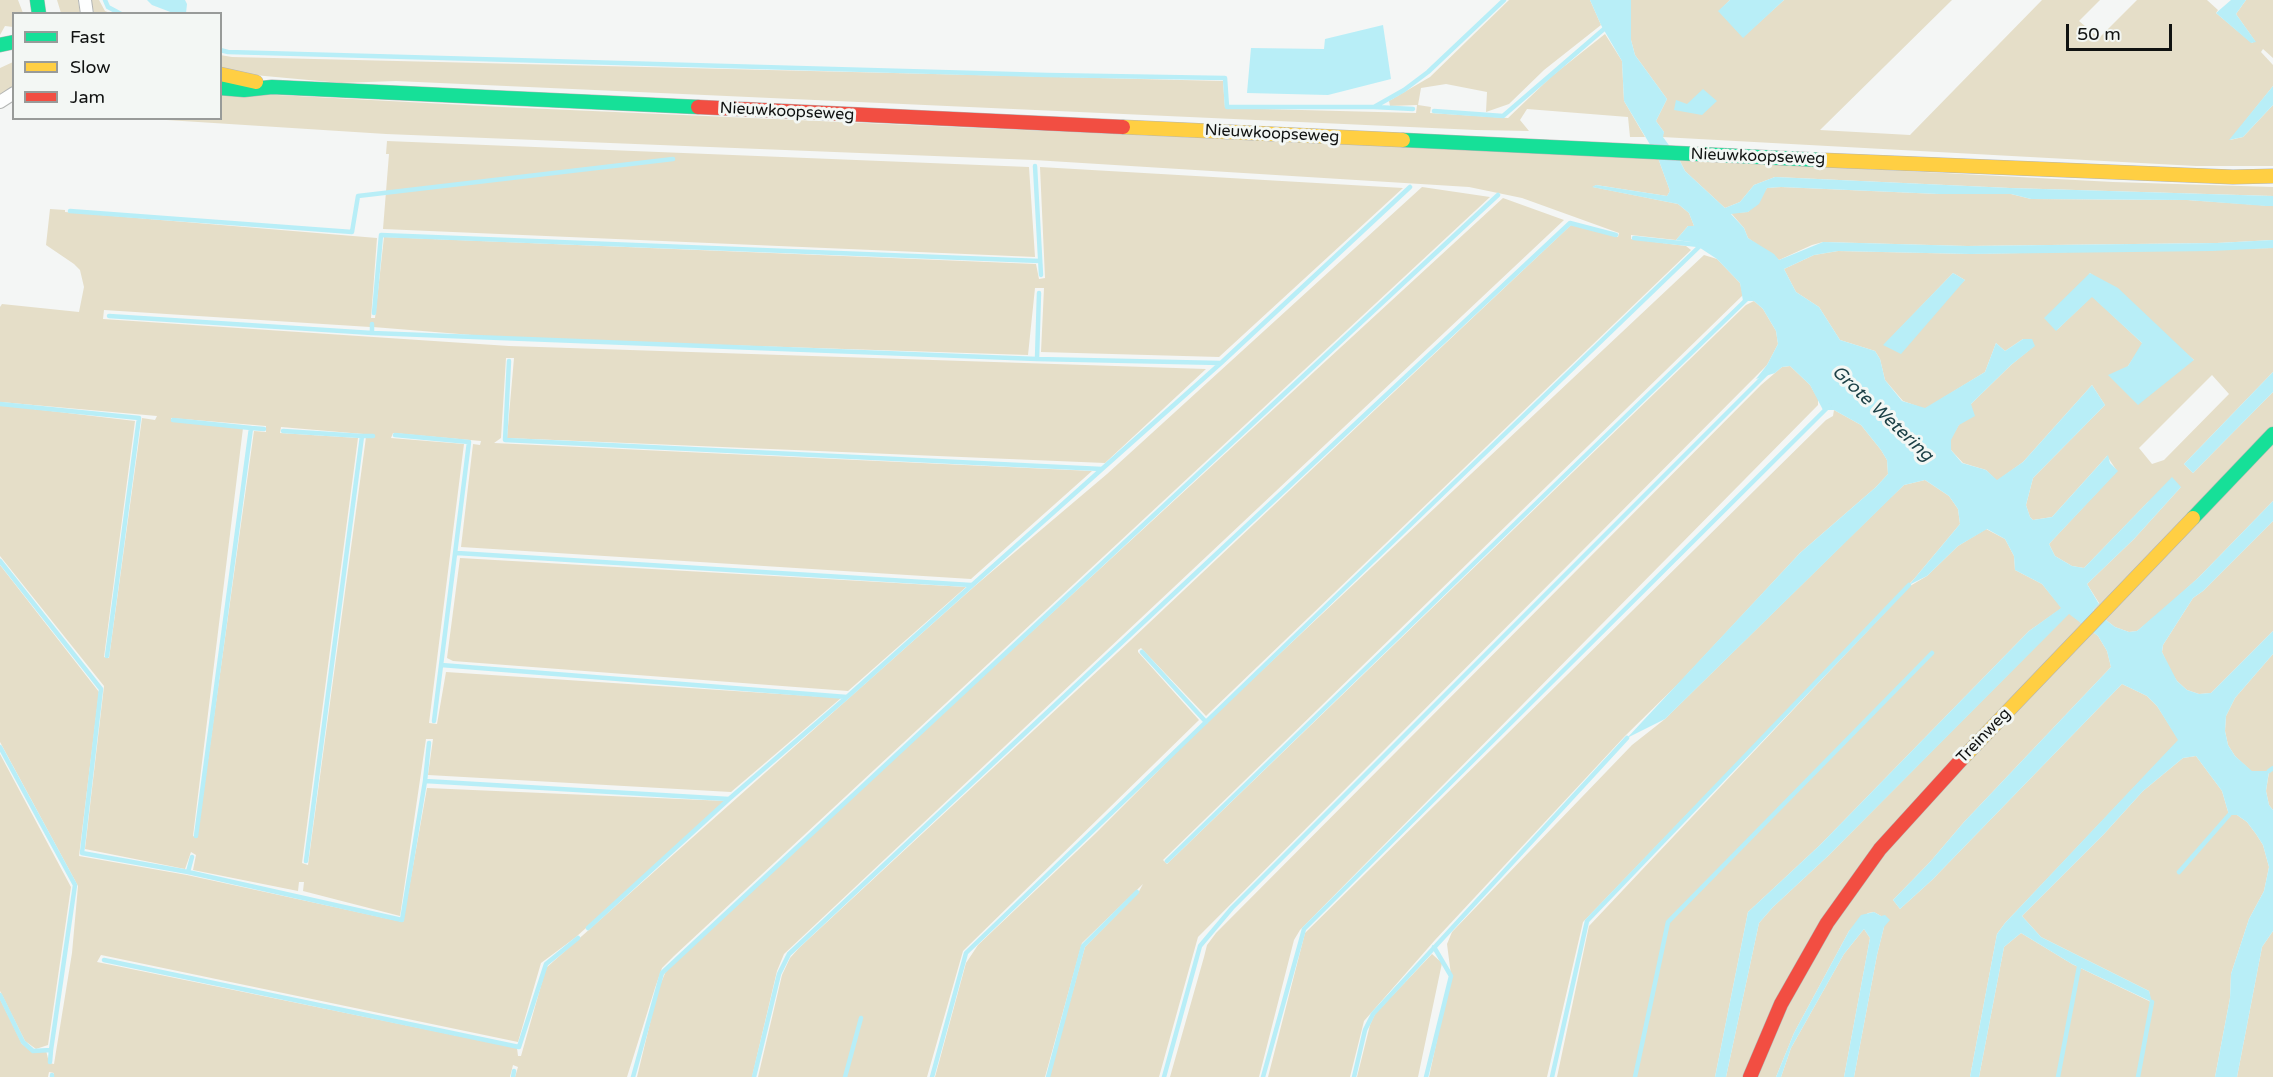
<!DOCTYPE html>
<html>
<head>
<meta charset="utf-8">
<style>
  body { margin:0 }
  #map { position:relative; width:2273px; height:1077px; overflow:hidden; background:#f4f6f5; font-family:"Varela Round",sans-serif }
  canvas { display:block }
  .legend { position:absolute; left:12px; top:12px; width:210px; height:108px; box-sizing:border-box; background:#f3f7f4; border:2px solid #989b99; margin:0; padding:8px 10px; list-style:none; font-size:18px; color:#101211 }
  .legend li { display:flex; align-items:center; gap:12px; height:30px }
  .legend b { width:30px; border:2px solid #989b99 }
  .scale { position:absolute; left:2066px; top:24px; width:106px; height:27px; box-sizing:border-box; border:3px solid #101211; border-top:0; padding-left:8px; font-size:18px; line-height:21px; white-space:nowrap; color:#101211; -webkit-text-stroke:4px #f3f7f4; paint-order:stroke }
</style>
</head>
<body>
<div id="map">
<canvas width="2273" height="1077"></canvas>
<ul class="legend">
<li><b style="height:8px;background:#16e098"></b>Fast</li>
<li><b style="height:8px;background:#ffcf43"></b>Slow</li>
<li><b style="height:8px;background:#f24e42"></b>Jam</li>
</ul>
<div class="scale">50 m</div>
</div>
<script>
const ctx = document.querySelector('canvas').getContext('2d');
ctx.lineJoin = 'round';
function fill(path, color) {
  ctx.fillStyle = color;
  ctx.fill(path, 'evenodd');
}
function toPath(rows) {
  const path = new Path2D();
  for (const r of rows) {
    path.moveTo(r[0], r[1]);
    for (let i = 2; i < r.length; i += 2) path.lineTo(r[i], r[i + 1]);
  }
  return path;
}
function strokePath(path, color, width, dash) {
  ctx.strokeStyle = color;
  ctx.lineWidth = width;
  ctx.lineCap = dash ? 'butt' : 'round';
  ctx.setLineDash(dash || []);
  ctx.stroke(path);
}
function label(font, color, halo, rows, align = 'center') {
  ctx.font = font + ' "Varela Round",sans-serif';
  ctx.lineWidth = 6;
  ctx.setLineDash([]);
  ctx.textBaseline = 'middle';
  ctx.strokeStyle = halo;
  ctx.fillStyle = color;
  for (const [text, x, y, turn = 0] of rows) {
    ctx.save();
    ctx.translate(x, y);
    ctx.rotate((+turn || 0) * Math.PI / 180);
    ctx.textAlign = isNaN(turn) ? turn : align;
    if (halo) ctx.strokeText(text, 0, 0);
    ctx.fillText(text, 0, 0);
    ctx.restore();
  }
}
fill(toPath([
  [0,0,18,0,23,13,14,14,13,27,5,26,0,35],
  [57,0,78,0,80,13,61,13],
  [91,0,99,0,105,11,110,13,94,13],
  [1509,0,1590,0,1601,25,1544,70,1509,104,1486,112,1487,92,1446,84,1421,88,1418,105,1431,107,1430,113,1508,118,1552,76,1605,34,1622,61,1624,101,1645,137,1630,137,1628,117,1527,109,1520,120,1529,131,1476,130,396,81,341,83,254,75,221,70,220,55,232,57,1223,81,1225,108,1416,113,1417,105,1390,106,1389,101,1430,77],
  [1631,0,1730,0,1719,11,1743,37,1784,0,1952,0,1820,130,1910,135,2042,0,2100,0,2079,21,2099,38,2137,0,2207,0,2218,10,2216,13,2252,43,2255,41,2236,14,2246,0,2273,0,2273,58,2263,49,2261,52,2273,65,2273,86,2230,140,2243,137,2273,105,2273,166,2196,166,1662,137,1664,132,1656,121,1667,99,1635,55,1631,40],
  [13,62,13,87,0,97,0,68],
  [221,92,502,107,1658,158,1670,191,1667,196,1596,185,1593,187,1678,204,1689,213,1694,226,1688,226,1676,240,1631,235,1631,239,1686,246,1691,250,1206,716,1141,648,1138,650,1138,652,1199,720,963,951,927,1077,758,1077,782,975,790,958,799,948,1131,640,1571,225,1618,237,1619,233,1522,198,1469,187,1034,160,386,134,151,119,220,118],
  [387,141,1029,167,1035,257,383,229,389,154,386,154],
  [1679,159,2113,182,2273,187,2273,196,2010,188,1775,177,1754,185,1740,202,1725,208,1685,171],
  [1040,167,1403,188,1219,357,1041,352,1044,288,1035,288,1028,355,509,338,373,327,373,322,370,327,104,310,103,319,509,346,1206,369,1105,463,507,438,514,358,506,358,501,438,494,443,1092,471,971,579,461,547,473,444,480,445,481,441,393,433,391,438,464,444,429,723,437,724,446,672,841,698,731,792,428,775,433,739,426,739,400,916,303,891,304,882,299,882,298,891,193,870,196,855,191,852,185,869,85,849,104,686,0,556,0,405,135,421,104,657,107,658,109,658,142,418,155,420,157,416,0,402,0,307,2,304,79,312,84,287,80,270,74,264,46,245,50,209,65,210,65,212,377,238,371,318,375,318,384,237,1036,264,1039,279,1045,278],
  [171,418,266,426,266,432,254,431,197,838,193,836,243,428,171,421],
  [281,427,375,435,374,437,366,437,308,865,302,863,358,438,280,433],
  [1422,187,1490,197,674,956,662,968,655,988,627,1077,515,1077,518,1067,513,1065,510,1077,54,1077,54,1073,49,1072,48,1077,0,1077,0,999,22,1044,34,1052,46,1050,49,1063,54,1064,72,953,78,886,0,742,0,565,99,692,79,856,187,875,403,922,427,788,726,801,576,937,541,963,518,1042,101,955,97,962,517,1048,518,1056,521,1056,546,968,976,585,1107,474],
  [1781,187,1939,194,2011,194,2031,199,2187,200,2273,206,2273,240,2217,243,1967,246,1823,242,1812,245,1779,260,1748,238,1744,228,1731,213,1748,212,1767,188],
  [1503,198,1564,220,784,954,777,971,752,1077,637,1077,658,990,666,971,677,958],
  [2273,248,2273,372,2184,464,2193,473,2273,392,2273,501,2198,578,2161,612,2137,631,2129,632,2115,627,2093,610,2099,603,2087,584,2134,539,2181,487,2148,502,2084,568,2072,566,2055,556,2049,544,2117,471,2107,456,2052,517,2033,520,2030,517,2026,505,2033,478,2105,405,2092,385,2023,462,1997,481,1986,470,1963,463,1951,450,1950,440,1971,404,2011,365,2034,346,2023,339,2005,351,1996,343,1985,372,1925,409,1903,401,1885,380,1880,359,1875,351,1840,340,1819,307,1796,292,1784,269,1814,255,1838,251,1970,254],
  [1953,273,1965,280,1884,345],
  [2090,273,2194,360,2128,366,2143,344,2092,296,2057,330],
  [2212,375,2229,394,2164,460,2152,464,2139,448],
  [1704,255,1717,259,1740,283,1743,295,1163,860,1167,864,1746,305,1754,301,1763,309,1776,331,1778,344,1767,365,1198,937,1159,1077,1049,1077,1085,947,1138,893,1143,884,1082,943,1045,1077,935,1077,966,963,978,945,1096,833,1206,723],
  [1790,366,1810,385,1818,399,1818,405,1300,930,1294,940,1259,1077,1170,1077,1204,957,1207,945,1216,933,1761,385,1782,367],
  [1834,410,1861,425,1881,450,1887,460,1888,474,1876,487,1800,553,1680,682,1625,736,1435,940,1364,1021,1350,1077,1268,1077,1305,933,1826,420,1833,416],
  [1925,480,1949,496,1958,509,1960,524,1914,579,1583,922,1547,1077,1429,1077,1451,975,1447,944,1452,932,1632,745,1665,719,1887,501,1904,485],
  [2273,521,2273,631,2211,693,2199,694,2187,690,2177,681,2171,672,2162,652,2163,645,2193,598,2203,591],
  [1986,529,2005,539,2014,556,2015,570,2042,584,2062,608,2029,631,1820,845,1748,912,1715,1077,1557,1077,1589,926,1910,586,1927,576,1958,546],
  [460,558,966,587,848,691,453,661,447,658],
  [2069,613,2098,636,2107,651,2111,667,1964,822,1930,862,1893,900,1900,909,1932,880,2122,684,2147,696,2157,706,2179,740,2005,923,1997,934,1970,1077,1854,1077,1877,955,1884,927,1881,916,1874,912,1868,913,1849,931,1794,1033,1776,1077,1726,1077,1759,923,1773,907,1828,856],
  [2273,654,2273,810,2269,805,2266,791,2269,772,2252,772,2235,756,2228,745,2225,731,2226,716,2235,698],
  [0,754,71,887,48,1045,36,1049,25,1041,0,991],
  [2196,756,2222,791,2229,815,2237,815,2247,822,2256,834,2263,845,2269,867,2264,891,2249,919,2231,974,2230,998,2215,1077,1979,1077,2004,947,2021,933,2072,964,2151,1002,2149,991,2041,937,2022,916,2104,834,2143,791,2183,758],
  [1864,929,1870,938,1844,1077,1781,1077,1791,1048,1844,954],
  [2273,931,2273,1077,2237,1077,2262,947],
  [1432,954,1442,963,1418,1077,1357,1077,1370,1025,1375,1014]
]), '#e5dec8');
fill(toPath([
  [147,0,185,0,187,4,186,13,173,13,152,5],
  [1590,0,1631,0,1631,40,1635,55,1667,99,1656,121,1664,132,1663,137,1679,159,1685,171,1725,208,1740,202,1754,185,1775,177,2010,188,2273,196,2273,206,2266,206,2187,200,2031,199,2011,194,1939,194,1781,187,1767,188,1759,204,1748,212,1731,214,1744,228,1748,238,1774,254,1779,260,1823,242,1967,246,2217,243,2273,240,2273,248,2212,251,1970,254,1838,251,1814,255,1784,269,1796,292,1819,307,1840,340,1875,351,1880,359,1885,380,1902,401,1925,408,1985,372,1996,343,2005,351,2023,339,2032,339,2035,346,2011,365,1971,404,1975,416,1959,425,1951,440,1951,450,1962,463,1986,470,1997,480,2023,462,2092,385,2105,405,2033,478,2026,505,2030,517,2033,520,2052,517,2108,455,2110,463,2118,471,2049,544,2055,556,2072,566,2084,568,2172,477,2181,487,2134,539,2087,584,2099,604,2093,610,2115,627,2129,632,2137,631,2198,578,2273,501,2273,521,2203,591,2193,598,2163,645,2162,652,2177,681,2187,690,2199,694,2211,693,2273,631,2273,654,2235,698,2226,716,2225,731,2228,745,2235,756,2252,771,2269,771,2266,791,2269,805,2273,810,2273,931,2262,947,2237,1077,2215,1077,2230,998,2231,974,2249,919,2264,891,2269,867,2263,845,2256,834,2247,822,2237,815,2229,815,2222,791,2196,756,2183,758,2143,791,2104,834,2022,916,2041,937,2149,991,2152,1002,2072,964,2021,933,2004,947,1979,1077,1970,1077,1997,934,2005,923,2178,740,2157,706,2147,696,2122,684,1932,880,1900,909,1893,900,1930,862,1964,822,2111,667,2107,651,2098,636,2069,614,1828,856,1773,907,1759,923,1726,1077,1715,1077,1748,912,1820,845,2029,631,2061,608,2042,584,2015,570,2014,556,2005,539,1987,529,1958,546,1927,576,1909,585,1960,524,1958,509,1949,496,1925,480,1904,485,1665,719,1627,738,1800,553,1876,487,1888,474,1887,460,1881,450,1861,425,1834,410,1823,410,1810,385,1790,366,1782,367,1775,373,1756,379,1767,365,1778,344,1776,331,1763,309,1754,301,1743,301,1740,283,1717,259,1691,242,1676,240,1688,226,1694,226,1689,213,1678,204,1592,187,1596,185,1667,196,1670,191,1658,158,1624,101,1622,61,1601,25],
  [1730,0,1784,0,1743,38,1718,11],
  [2231,0,2246,0,2236,14,2256,42,2251,43,2216,13],
  [1383,25,1391,79,1328,95,1247,93,1251,48,1324,49,1325,39],
  [2273,86,2273,105,2243,137,2229,140],
  [1703,89,1717,101,1702,115,1674,110,1676,100,1687,104],
  [1953,273,1965,280,1901,354,1883,345],
  [2090,273,2118,288,2194,360,2138,405,2108,375,2128,366,2142,343,2092,297,2056,331,2044,318],
  [2273,372,2273,392,2193,473,2184,464],
  [1874,912,1881,916,1885,915,1890,920,1884,927,1877,955,1854,1077,1844,1077,1870,938,1864,929,1844,954,1791,1048,1781,1077,1776,1077,1794,1033,1849,931,1861,915]
]), '#b8eef7');
strokePath(toPath([
  [105,0,108,7,121,14],
  [220,50,228,52,1047,75,1225,78,1227,107,1374,107,1404,90,1428,72,1504,0],
  [1374,107,1413,109],
  [1434,111,1503,116,1604,29,1606,24],
  [1035,166,1041,275],
  [70,211,352,232,358,196,673,159],
  [1634,238,1699,245],
  [374,313,381,235,1040,261],
  [109,316,372,333,1037,359,1221,363,1410,187],
  [372,333,372,324],
  [1037,359,1039,293],
  [509,361,505,440,1102,469,1221,363],
  [0,404,139,418,107,656],
  [173,420,251,428,196,836],
  [251,428,264,429],
  [283,431,362,436,306,861],
  [395,435,469,442,434,721],
  [362,436,373,436],
  [457,553,971,585],
  [0,561,101,689,82,853,188,872,402,920,425,781],
  [1142,652,1206,722],
  [441,665,847,697,1102,469],
  [429,743,425,781,729,799,588,928],
  [0,747,75,885,51,1050,33,1051,23,1042,0,995],
  [2269,771,2273,768],
  [729,799,847,697],
  [1167,861,1749,297],
  [188,872,192,857],
  [2179,872,2229,815],
  [104,960,519,1047,546,964,578,938],
  [50,1062,51,1050],
  [52,1077,52,1075],
  [513,1077,514,1071],
  [633,1077,662,973,1498,195],
  [754,1077,779,974,789,954,1570,223,1616,235],
  [845,1077,861,1018],
  [932,1077,966,953,1701,245],
  [1048,1077,1083,946,1137,892],
  [1164,1077,1200,946,1232,908,1767,373],
  [1263,1077,1304,929,1829,406],
  [1354,1077,1365,1030,1373,1014,1627,738],
  [1426,1077,1451,976,1434,947],
  [1552,1077,1587,921,1909,585],
  [1635,1077,1668,922,1932,653],
  [2058,1077,2079,967],
  [2138,1077,2152,1002]
]), '#b8eef7', 4.5);
const street = toPath([
  [85,0,87,14],
  [0,102,14,93]
]);
const fast = toPath([
  [37,0,39,14],
  [0,45,14,42],
  [220,88,244,90,272,87,698,107],
  [1403,140,1822,160],
  [2193,518,2273,434]
]);
const slow = toPath([
  [220,74,256,82],
  [1123,127,1403,140],
  [1822,160,2233,177,2273,176],
  [1961,760,2193,518]
]);
const jam = toPath([
  [698,107,1123,127],
  [1750,1077,1781,1004,1827,923,1880,849,1961,760]
]);
strokePath(street, '#b3b5b4', 14);
strokePath(fast, '#b3b5b4', 15);
strokePath(slow, '#b3b5b4', 15);
strokePath(jam, '#b3b5b4', 15);
strokePath(street, '#fdfefe', 12);
strokePath(fast, '#16e098', 14);
strokePath(slow, '#ffcf43', 14);
strokePath(jam, '#f24e42', 14);
label('16px', '#101211', '#f3f7f4', [
  ["Nieuwkoopseweg",787,112,3],
  ["Nieuwkoopseweg",1272,134,3],
  ["Nieuwkoopseweg",1758,157,2],
  ["Treinweg",1984,736,-46]
]);
label('italic 18px', '#1d4147', '#f3f7f4', [
  ["Grote Wetering",1882,414,43]
]);
</script>
</body>
</html>
